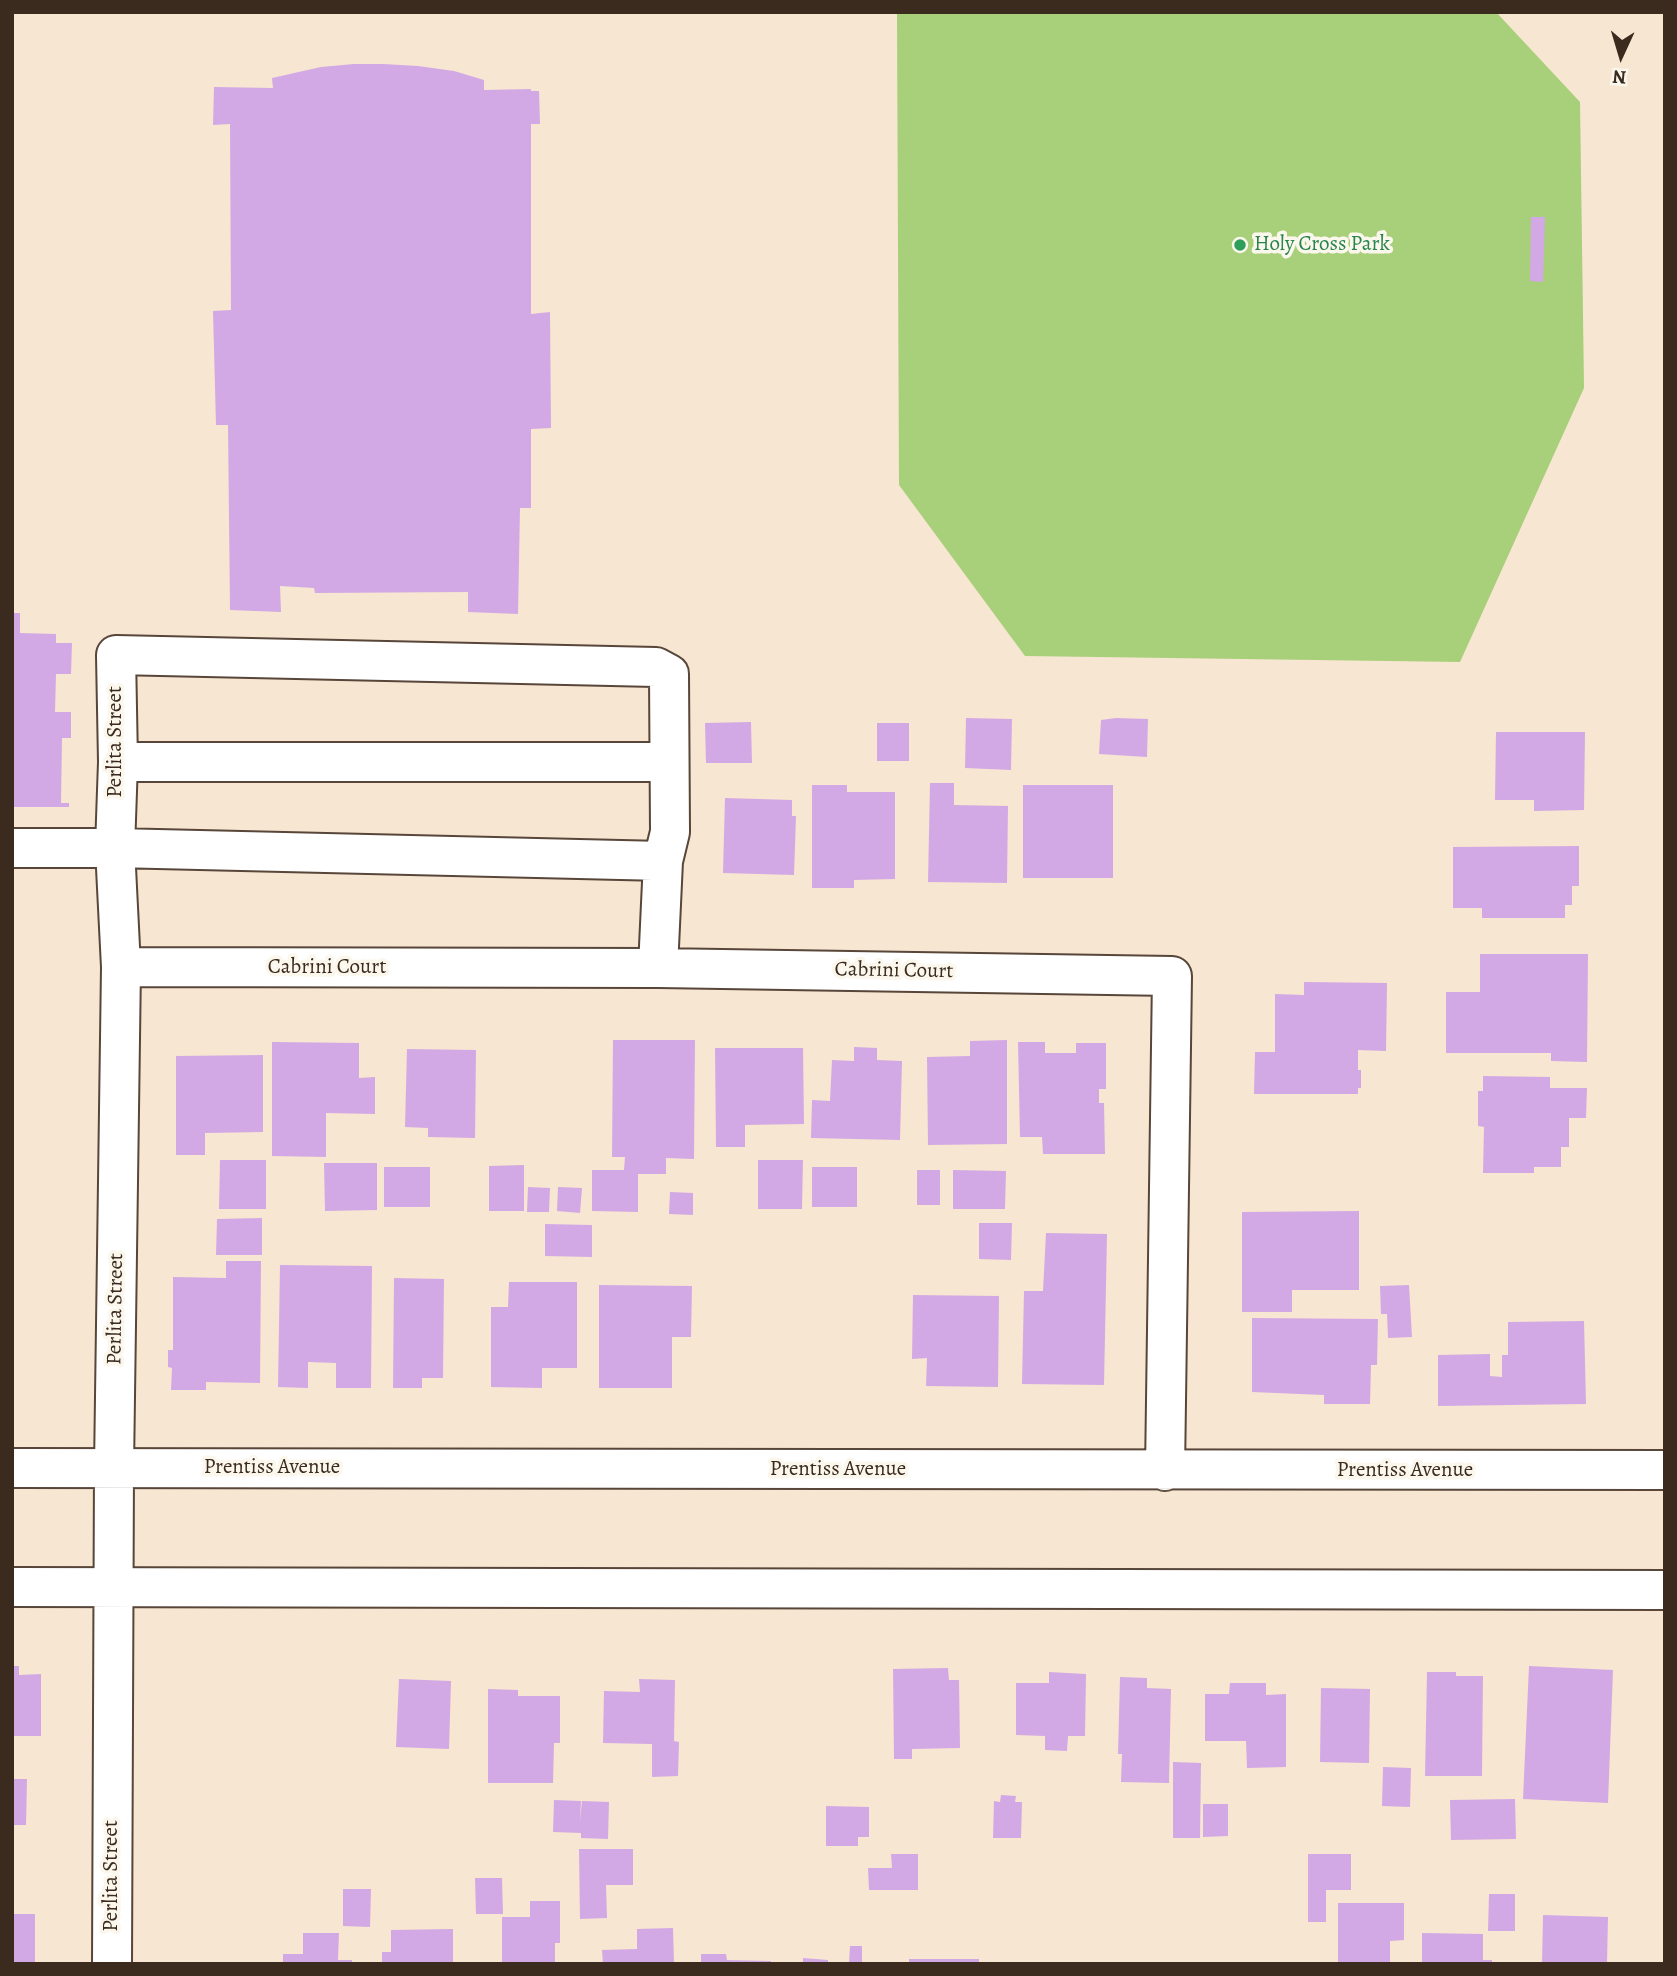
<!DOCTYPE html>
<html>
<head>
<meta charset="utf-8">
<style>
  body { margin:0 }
  #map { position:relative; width:1677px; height:1976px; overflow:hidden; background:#f7e6d1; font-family:Alegreya,serif }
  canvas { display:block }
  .frame { position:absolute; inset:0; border:14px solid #3b2a1e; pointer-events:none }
  .north { position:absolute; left:1586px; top:21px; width:70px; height:70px; -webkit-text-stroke:5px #fbf7ec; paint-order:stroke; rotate:184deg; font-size:19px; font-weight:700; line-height:28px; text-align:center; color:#3b2a1e }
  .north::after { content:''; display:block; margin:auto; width:24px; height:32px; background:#3b2a1e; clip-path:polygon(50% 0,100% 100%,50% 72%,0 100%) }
</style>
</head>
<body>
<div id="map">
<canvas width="1677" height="1976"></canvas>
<div class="frame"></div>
<div class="north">N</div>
</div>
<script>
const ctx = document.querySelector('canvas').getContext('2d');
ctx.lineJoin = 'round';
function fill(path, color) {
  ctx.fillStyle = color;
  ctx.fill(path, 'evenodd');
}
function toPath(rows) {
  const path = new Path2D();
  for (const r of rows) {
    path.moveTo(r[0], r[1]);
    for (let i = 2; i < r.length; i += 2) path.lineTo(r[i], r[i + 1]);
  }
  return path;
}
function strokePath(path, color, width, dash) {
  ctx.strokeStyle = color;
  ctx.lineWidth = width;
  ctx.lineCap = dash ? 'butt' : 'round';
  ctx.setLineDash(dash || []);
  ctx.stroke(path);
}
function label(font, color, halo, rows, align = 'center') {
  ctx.font = font + ' Alegreya,serif';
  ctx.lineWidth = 7;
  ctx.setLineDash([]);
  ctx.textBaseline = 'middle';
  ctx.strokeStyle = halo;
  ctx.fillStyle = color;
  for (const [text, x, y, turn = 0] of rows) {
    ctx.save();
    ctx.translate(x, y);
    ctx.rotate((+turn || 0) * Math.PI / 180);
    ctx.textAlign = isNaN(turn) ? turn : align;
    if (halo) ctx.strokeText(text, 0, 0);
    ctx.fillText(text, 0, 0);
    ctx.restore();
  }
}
fill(toPath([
  [897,12,1496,12,1580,102,1584,388,1460,662,1025,656,899,485]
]), '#a8cf7a');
fill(toPath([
  [354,64,383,64,418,66,454,71,484,80,484,90,531,89,531,91,539,91,540,124,531,124,531,314,550,312,551,428,531,429,531,508,520,508,518,614,468,612,468,592,315,593,314,588,280,586,281,612,230,610,228,425,216,425,213,311,231,310,230,124,213,125,214,87,273,88,272,78,321,67],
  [1531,217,1545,217,1543,282,1530,281],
  [12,613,20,613,20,633,56,634,56,643,72,643,71,674,56,674,55,712,71,712,71,738,62,738,61,803,69,803,69,807,12,807],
  [966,718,1012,719,1011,770,965,768],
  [1116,718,1148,719,1147,757,1099,754,1101,720],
  [751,722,752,763,706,763,705,723],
  [877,723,909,723,909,761,877,761],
  [1496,732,1585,732,1584,810,1534,811,1534,800,1495,800],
  [930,783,954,783,954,805,1008,806,1007,883,928,882],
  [812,785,847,785,847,792,895,792,895,879,854,880,854,888,812,888],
  [1023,785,1113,785,1113,878,1023,878],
  [725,798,792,800,792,816,796,816,794,875,723,873],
  [1579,846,1579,886,1572,886,1572,905,1565,905,1565,918,1482,918,1482,908,1453,908,1453,847],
  [1480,954,1588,954,1587,1062,1551,1061,1551,1053,1446,1053,1446,992,1480,992],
  [1304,982,1387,983,1386,1051,1358,1050,1358,1070,1361,1070,1361,1088,1358,1088,1358,1094,1254,1094,1255,1052,1275,1052,1275,994,1304,995],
  [613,1040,695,1040,694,1159,666,1158,666,1174,638,1174,638,1212,592,1211,592,1170,624,1170,625,1157,612,1157],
  [1007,1040,1007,1144,928,1145,927,1057,970,1056,970,1041],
  [272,1042,359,1043,359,1078,375,1077,375,1114,326,1113,326,1157,272,1156],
  [1018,1042,1045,1042,1045,1053,1076,1053,1076,1043,1106,1043,1106,1089,1099,1089,1099,1103,1104,1103,1105,1154,1043,1154,1042,1137,1020,1137],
  [854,1047,877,1048,877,1060,902,1061,900,1140,811,1138,812,1100,830,1101,832,1060,854,1061],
  [715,1048,803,1048,804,1124,745,1125,745,1147,716,1147],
  [407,1049,476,1050,475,1138,428,1137,428,1128,405,1127],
  [263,1055,263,1132,205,1133,205,1155,176,1155,176,1056],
  [1483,1076,1550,1077,1550,1088,1587,1088,1586,1118,1569,1118,1569,1147,1561,1147,1561,1167,1534,1167,1534,1173,1483,1173,1484,1127,1478,1126,1478,1091,1483,1091],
  [220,1160,266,1160,266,1209,219,1209],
  [758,1160,803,1160,802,1209,758,1209],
  [324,1163,377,1163,377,1210,325,1211],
  [524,1165,524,1211,489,1211,489,1166],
  [384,1167,430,1167,430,1207,384,1207],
  [812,1167,857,1167,857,1207,812,1207],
  [917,1170,940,1170,940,1205,917,1205],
  [953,1170,1006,1171,1005,1209,953,1209],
  [528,1187,550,1188,549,1212,527,1212],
  [558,1187,582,1188,580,1213,557,1211],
  [670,1192,693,1193,693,1215,669,1214],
  [1359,1211,1359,1290,1292,1290,1292,1312,1242,1312,1242,1212],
  [262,1218,262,1255,216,1255,217,1219],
  [979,1223,1012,1223,1011,1260,979,1259],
  [545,1224,592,1225,592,1257,545,1256],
  [1046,1233,1107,1234,1104,1385,1022,1384,1024,1291,1043,1291],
  [226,1261,261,1261,260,1383,206,1382,206,1390,171,1390,172,1368,168,1367,168,1350,173,1350,173,1277,226,1278],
  [280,1265,372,1266,371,1388,336,1388,336,1363,308,1362,308,1388,278,1387],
  [394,1278,444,1279,443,1378,422,1378,422,1388,393,1388],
  [509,1282,577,1282,577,1368,542,1368,542,1388,491,1387,491,1307,508,1307],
  [599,1285,692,1286,691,1337,672,1337,672,1388,599,1388],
  [1409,1285,1412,1337,1388,1338,1387,1314,1381,1314,1380,1286],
  [913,1295,999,1296,998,1387,926,1386,927,1358,912,1359],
  [1252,1318,1378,1319,1377,1365,1371,1365,1370,1404,1324,1404,1324,1395,1252,1392],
  [1584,1321,1586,1404,1438,1406,1438,1355,1490,1354,1490,1376,1502,1377,1502,1355,1508,1355,1508,1322],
  [12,1666,19,1666,19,1675,41,1674,41,1736,12,1736],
  [1529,1666,1613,1670,1608,1803,1523,1799],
  [948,1668,949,1680,959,1680,960,1748,912,1749,912,1759,894,1759,893,1669],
  [1049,1672,1086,1674,1085,1736,1068,1736,1067,1751,1045,1750,1045,1736,1016,1735,1016,1683,1049,1683],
  [1427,1672,1456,1672,1456,1676,1483,1676,1482,1776,1425,1776],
  [1120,1677,1147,1678,1147,1688,1171,1689,1169,1783,1121,1782,1122,1754,1118,1754],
  [399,1679,451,1681,449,1749,396,1747],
  [639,1679,675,1680,674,1741,679,1742,678,1776,652,1777,652,1744,603,1743,604,1691,640,1692],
  [1230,1683,1266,1683,1266,1695,1286,1694,1286,1767,1247,1768,1246,1741,1205,1741,1205,1694,1229,1694],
  [1321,1688,1370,1689,1369,1763,1320,1762],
  [488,1689,518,1690,518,1696,560,1696,560,1743,554,1743,553,1783,488,1783],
  [1173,1762,1201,1763,1200,1838,1173,1838],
  [1383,1767,1411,1768,1410,1807,1382,1806],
  [12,1779,27,1779,26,1825,12,1825],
  [1001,1795,1016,1796,1015,1802,1022,1802,1021,1838,993,1838,994,1801,1000,1802],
  [1515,1799,1516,1839,1451,1840,1450,1800],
  [554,1800,581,1801,580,1822,582,1801,609,1802,608,1839,581,1838,581,1833,553,1832],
  [1203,1804,1228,1804,1228,1836,1203,1837],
  [826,1806,869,1807,869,1837,858,1837,858,1846,826,1846],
  [579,1849,633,1849,633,1885,606,1885,607,1918,580,1919],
  [891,1854,918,1854,918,1890,869,1890,868,1868,892,1868],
  [1308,1854,1351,1854,1351,1890,1326,1890,1326,1922,1308,1922],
  [475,1878,502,1878,503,1914,476,1914],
  [343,1889,371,1889,370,1927,343,1926],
  [1489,1894,1515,1894,1515,1931,1488,1931],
  [530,1901,560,1901,560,1943,555,1943,555,1964,502,1964,502,1917,530,1917],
  [1338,1903,1404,1903,1404,1940,1390,1941,1390,1964,1338,1964],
  [12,1914,35,1914,35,1964,12,1964],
  [1543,1915,1608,1917,1607,1964,1542,1964],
  [673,1928,674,1964,603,1964,602,1950,637,1949,637,1929],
  [453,1929,453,1964,382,1964,382,1952,391,1952,391,1930],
  [303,1933,339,1933,338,1960,352,1960,352,1964,283,1964,283,1954,303,1954],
  [1422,1933,1483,1934,1483,1960,1492,1960,1492,1964,1422,1964],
  [850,1946,862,1946,862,1964,849,1964],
  [701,1954,726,1954,727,1960,771,1961,771,1964,701,1964],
  [803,1958,828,1960,828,1964,803,1964],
  [909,1959,979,1959,979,1964,909,1964]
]), '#d2a9e5');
const minor = toPath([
  [118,762,669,762],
  [12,848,115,848,663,861],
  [121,967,658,968,1172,976,1165,1471],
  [12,1468,1665,1470],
  [12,1587,1665,1590],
  [112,1964,114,1468,121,967,115,848,118,762,116,655,656,667,669,674,670,832,663,861,658,968]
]);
strokePath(minor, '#574639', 42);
strokePath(minor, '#fff', 38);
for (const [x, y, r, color] of [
  [1240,245,7,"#2e9e5b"]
]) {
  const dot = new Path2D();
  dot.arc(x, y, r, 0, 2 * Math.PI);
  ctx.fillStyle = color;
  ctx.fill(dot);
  strokePath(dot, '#fbf7ec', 2.5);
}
label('21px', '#27864d', '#fbf7ec', [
  ["Holy Cross Park",1254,245]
], 'left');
label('21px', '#3b2a1e', '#fbf7ec', [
  ["Perlita Street",116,742,-90],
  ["Cabrini Court",327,968],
  ["Cabrini Court",894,971,1],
  ["Perlita Street",116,1309,-89],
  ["Prentiss Avenue",272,1468],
  ["Prentiss Avenue",838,1470],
  ["Prentiss Avenue",1405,1471],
  ["Perlita Street",112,1876,-90]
]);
</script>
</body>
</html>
